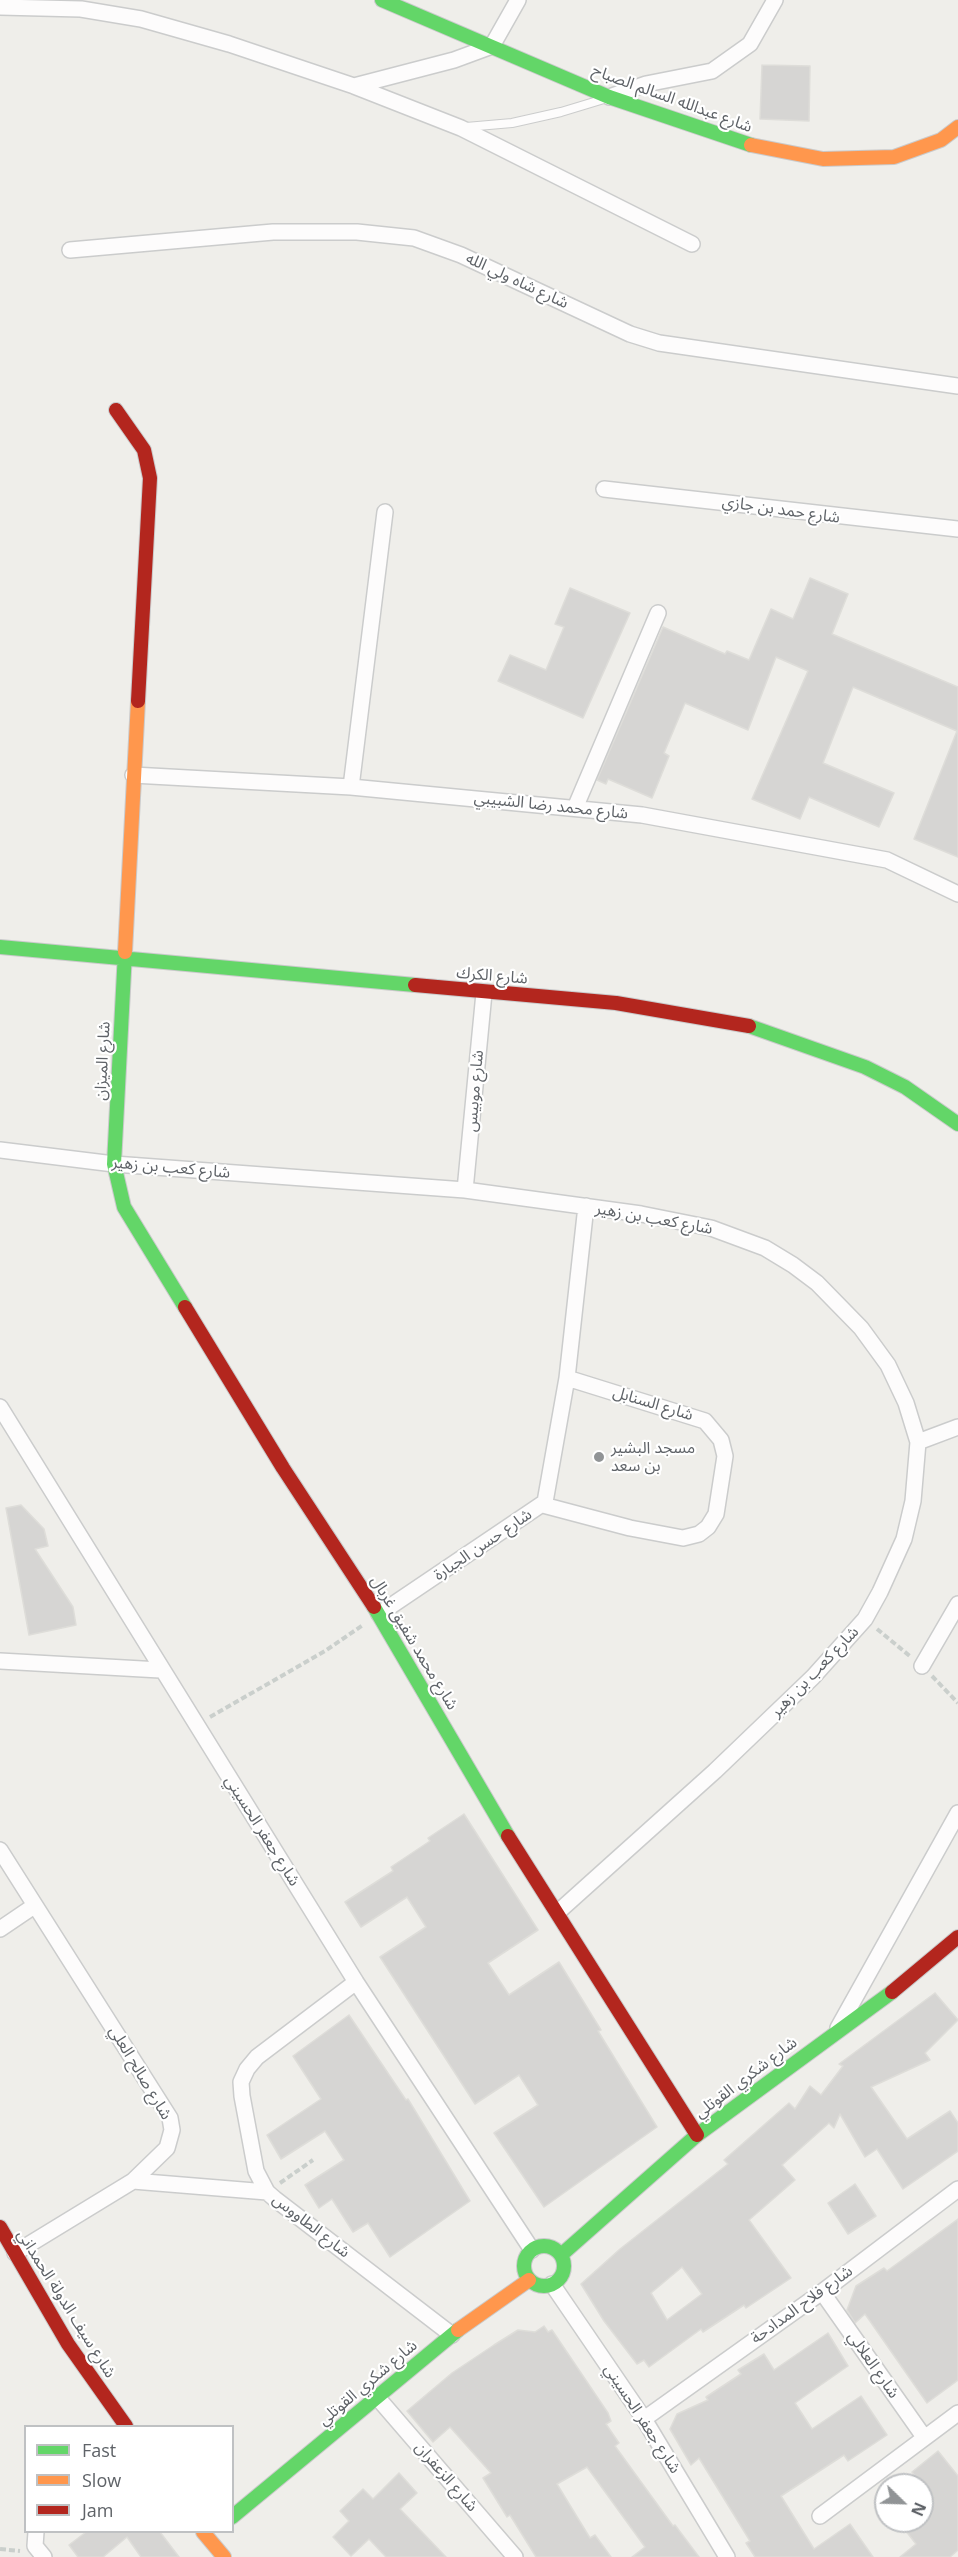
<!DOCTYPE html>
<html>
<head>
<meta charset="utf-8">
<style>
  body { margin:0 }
  #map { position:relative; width:958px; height:2557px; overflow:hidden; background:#efeeea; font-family:"Open Sans",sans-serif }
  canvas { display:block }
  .legend { position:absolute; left:24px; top:2425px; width:210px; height:108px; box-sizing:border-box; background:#fff; border:2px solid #bfc1c3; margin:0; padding:8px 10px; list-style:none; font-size:18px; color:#5f6368 }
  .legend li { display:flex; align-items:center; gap:12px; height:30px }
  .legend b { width:30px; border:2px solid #bfc1c3 }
  .north { position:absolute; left:874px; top:2473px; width:60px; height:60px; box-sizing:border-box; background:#fff; border:2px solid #bfc1c3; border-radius:50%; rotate:113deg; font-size:16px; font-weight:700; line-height:24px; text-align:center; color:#5f6368 }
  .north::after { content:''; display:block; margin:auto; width:21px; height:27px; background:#919496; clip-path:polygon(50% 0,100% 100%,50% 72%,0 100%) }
</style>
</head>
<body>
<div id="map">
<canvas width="958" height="2557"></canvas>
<ul class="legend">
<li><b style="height:8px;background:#63d668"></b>Fast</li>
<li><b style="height:8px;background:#ff974d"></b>Slow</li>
<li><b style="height:8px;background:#b3261e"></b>Jam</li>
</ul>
<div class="north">N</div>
</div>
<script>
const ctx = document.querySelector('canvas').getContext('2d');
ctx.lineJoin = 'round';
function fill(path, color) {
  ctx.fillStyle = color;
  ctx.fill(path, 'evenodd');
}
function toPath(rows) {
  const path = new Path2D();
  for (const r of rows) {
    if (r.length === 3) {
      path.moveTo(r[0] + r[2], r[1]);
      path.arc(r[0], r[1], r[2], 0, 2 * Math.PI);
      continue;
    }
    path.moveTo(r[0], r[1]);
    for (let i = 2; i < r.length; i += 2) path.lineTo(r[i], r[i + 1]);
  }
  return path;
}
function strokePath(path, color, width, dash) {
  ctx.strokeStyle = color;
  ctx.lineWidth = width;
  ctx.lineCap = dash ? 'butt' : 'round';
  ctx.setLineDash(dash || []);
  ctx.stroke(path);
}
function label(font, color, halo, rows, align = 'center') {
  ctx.font = font + ' "Open Sans","Noto Sans Arabic",sans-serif';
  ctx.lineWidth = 4.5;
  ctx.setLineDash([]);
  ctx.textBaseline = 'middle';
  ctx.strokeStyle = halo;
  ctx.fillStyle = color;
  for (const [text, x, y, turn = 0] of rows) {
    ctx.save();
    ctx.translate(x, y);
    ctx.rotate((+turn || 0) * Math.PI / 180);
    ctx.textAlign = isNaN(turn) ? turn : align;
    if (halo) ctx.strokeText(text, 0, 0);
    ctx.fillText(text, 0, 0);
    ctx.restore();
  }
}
const building = toPath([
  [762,65,810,66,809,121,760,119,762,65],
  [810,578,848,594,832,634,958,687,958,857,914,839,957,731,853,687,823,763,894,793,879,827,809,797,800,819,752,799,808,671,776,657,748,730,685,703,664,753,669,756,652,798,608,779,606,784,597,780,663,627,725,654,727,651,749,660,771,609,793,619,810,578],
  [570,588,630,613,583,718,498,681,510,655,546,670,564,627,555,624,570,588],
  [21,1505,44,1529,48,1546,35,1549,73,1607,76,1625,29,1635,6,1508,21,1505],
  [464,1814,538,1930,488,1963,509,1995,559,1962,601,2030,598,2031,657,2127,544,2207,494,2133,538,2105,519,2075,475,2104,380,1957,426,1927,407,1897,361,1927,345,1902,393,1871,391,1867,430,1841,428,1838,464,1814],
  [935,1993,958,2020,925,2053,930,2060,871,2087,907,2139,950,2111,958,2123,958,2151,903,2189,877,2149,865,2157,840,2114,834,2128,829,2123,782,2165,795,2180,749,2220,791,2278,746,2308,744,2305,703,2332,701,2329,649,2367,644,2360,637,2364,604,2321,581,2284,620,2249,728,2164,724,2160,789,2103,795,2109,810,2086,821,2095,843,2066,839,2064,935,1993],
  [682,2267,702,2294,667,2320,651,2293,682,2267],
  [349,2015,406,2100,408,2099,470,2201,390,2257,368,2223,353,2232,332,2199,319,2208,305,2185,344,2160,325,2131,281,2159,267,2135,321,2099,293,2056,349,2015],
  [855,2184,876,2216,848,2234,828,2203,855,2184],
  [958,2219,958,2380,927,2403,865,2314,855,2323,847,2310,856,2286,884,2268,887,2271,958,2219],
  [544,2326,548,2332,552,2330,608,2413,611,2421,606,2424,619,2443,615,2446,673,2526,675,2525,699,2557,632,2557,645,2547,587,2467,557,2484,590,2538,595,2535,611,2557,536,2557,510,2515,507,2517,483,2478,491,2473,450,2427,433,2442,407,2411,452,2373,494,2345,518,2330,535,2332,544,2326],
  [828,2333,848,2366,795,2403,812,2429,861,2396,887,2435,848,2461,844,2455,781,2496,814,2549,850,2524,873,2557,755,2557,746,2543,750,2541,699,2458,691,2465,670,2429,677,2414,708,2400,706,2397,741,2374,738,2370,764,2354,774,2370,828,2333],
  [938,2451,958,2476,958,2550,950,2557,900,2557,916,2544,898,2521,922,2521,922,2485,901,2485,914,2475,912,2472,938,2451],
  [399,2473,417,2493,400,2509,446,2557,386,2557,369,2539,351,2556,333,2537,349,2521,340,2511,363,2489,373,2499,399,2473],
  [86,2532,160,2532,179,2557,141,2557,127,2537,103,2557,78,2557,69,2545,86,2532]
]);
fill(building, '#d6d5d3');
strokePath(building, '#deddd9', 1.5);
const lane = toPath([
  [466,127,512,123,561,112,604,99]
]);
const street = toPath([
  [0,7,81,9,141,19,229,44,354,86,461,128,692,244],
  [354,86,454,60,492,46,518,0],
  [609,97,646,84,712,71,750,44,775,0],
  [70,250,273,232,357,232,414,238,461,255,630,334,659,343,958,386],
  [604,489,958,529],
  [133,775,351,787,642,815,887,860,958,894],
  [351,787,385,512],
  [575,808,658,613],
  [0,1150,114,1164,465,1190,641,1214,711,1228,765,1248,793,1265,817,1283,861,1328,888,1365,906,1403,918,1442,913,1501,904,1539,880,1592,865,1619,813,1677,715,1771,558,1912],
  [465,1190,484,993],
  [0,1407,356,1982,532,2250],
  [918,1442,958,1427],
  [543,1505,630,1528,683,1538,699,1534,708,1527,716,1514,725,1456,721,1440,705,1421,567,1378],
  [379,1614,545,1502,567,1378,586,1206],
  [0,1661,160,1670],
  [922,1666,958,1604],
  [0,1850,170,2118,172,2130,167,2148,133,2181,15,2253],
  [0,1929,34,1906],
  [356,1982,257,2057,247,2069,241,2082,242,2096,256,2171,267,2192,275,2199,452,2335],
  [838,2028,958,1813],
  [133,2181,267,2192],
  [552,2284,644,2419,727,2557],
  [822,2292,924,2437],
  [377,2397,515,2557],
  [644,2419,822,2292,958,2189],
  [820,2516,958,2413],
  [36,2532,35,2546,44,2557]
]);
const fast = toPath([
  [382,0,609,97,751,145],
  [0,947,415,985],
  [125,952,114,1164,124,1207,185,1307],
  [749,1026,865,1067,905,1087,958,1124],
  [374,1607,508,1836],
  [544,2266,20],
  [561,2255,697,2135,892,1992],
  [232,2517,458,2330]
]);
const slow = toPath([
  [751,145,823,159,894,157,941,140,958,127],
  [125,952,138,701],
  [458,2330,529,2280],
  [203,2532,224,2557]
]);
const jam = toPath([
  [116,410,144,450,150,478,138,701],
  [415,985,616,1003,749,1026],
  [185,1307,283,1468,374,1607],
  [508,1836,697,2135],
  [892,1992,958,1937],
  [0,2227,68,2344,126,2426]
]);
strokePath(lane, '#cbcccc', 10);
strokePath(street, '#cbcccc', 18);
strokePath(fast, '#cacacb', 16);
strokePath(slow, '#cacacb', 16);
strokePath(jam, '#cacacb', 16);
strokePath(toPath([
  [877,1629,911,1657],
  [932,1676,958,1703],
  [210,1717,325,1651,363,1625],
  [280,2183,313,2160],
  [0,2549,20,2551]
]), '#cacfcc', 4, [6, 3]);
strokePath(lane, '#fdfcfc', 8);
strokePath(street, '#fdfcfc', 15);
strokePath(fast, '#63d668', 14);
strokePath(slow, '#ff974d', 14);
strokePath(jam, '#b3261e', 14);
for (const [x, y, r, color] of [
  [599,1457,6,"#919496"]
]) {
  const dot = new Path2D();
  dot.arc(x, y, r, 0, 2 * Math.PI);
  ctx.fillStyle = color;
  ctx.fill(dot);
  strokePath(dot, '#fff', 2);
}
label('16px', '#5f6368', '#fff', [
  ["شارع عبدالله السالم الصباح",672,99,20],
  ["شارع شاه ولي الله",517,281,25],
  ["شارع حمد بن جازي",781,510,8],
  ["شارع محمد رضا الشبيبي",551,806,6],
  ["شارع الكرك",492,976,5],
  ["شارع الميزان",103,1061,-87],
  ["شارع موبيس",475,1091,-85],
  ["شارع كعب بن زهير",171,1168,5],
  ["شارع كعب بن زهير",654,1219,10],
  ["شارع السنابل",653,1404,17],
  ["شارع حسن الجبارة",483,1545,-34],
  ["شارع محمد شفيق غربال",414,1643,59],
  ["شارع كعب بن زهير",815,1672,-46],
  ["شارع جعفر الحسيني",262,1831,58],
  ["شارع صالح العلي",140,2073,59],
  ["شارع شكري القوتلي",746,2078,-37],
  ["شارع الطاووس",311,2226,38],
  ["شارع سيف الدولة الحمداني",66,2304,58],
  ["شارع فلاح المدادحة",802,2305,-36],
  ["شارع العلالي",873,2365,55],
  ["شارع شكري القوتلي",368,2383,-40],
  ["شارع جعفر الحسيني",642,2419,57],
  ["شارع الزعفران",446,2477,49]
]);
label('16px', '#5f6368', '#fff', [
  ["مسجد البشير",611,1448],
  ["بن سعد",611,1466]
], 'left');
</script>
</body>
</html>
